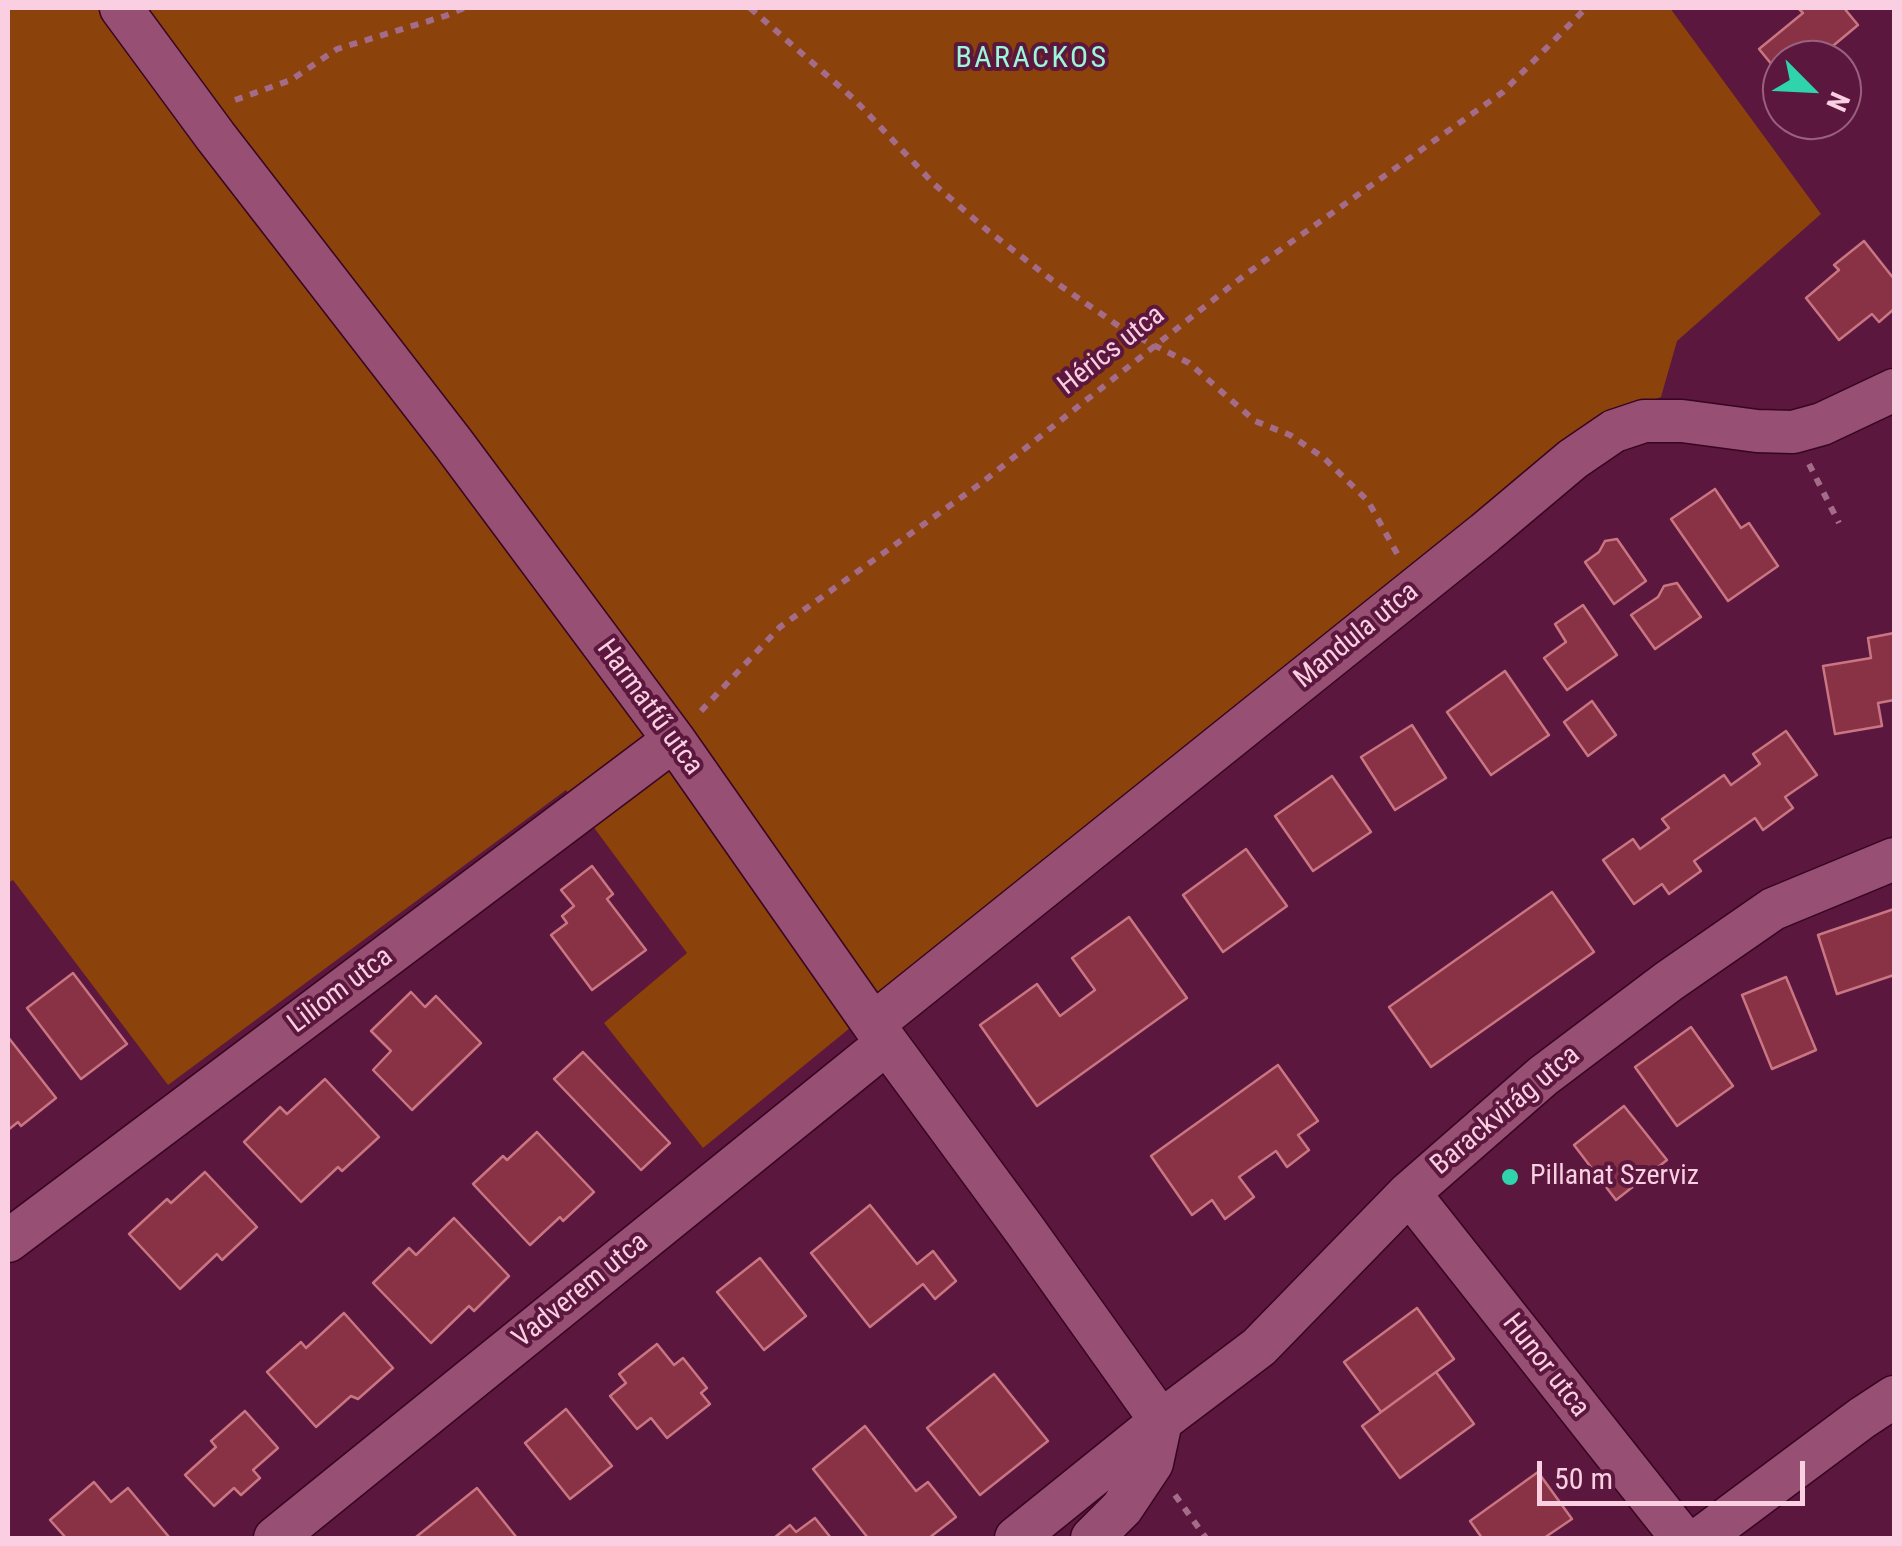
<!DOCTYPE html>
<html>
<head>
<meta charset="utf-8">
<style>
  body { margin:0 }
  #map { position:relative; width:1902px; height:1546px; overflow:hidden; background:#5b173d; font-family:"Roboto Condensed",sans-serif }
  canvas { display:block }
  .frame { position:absolute; inset:0; border:10px solid #f9cfe1; pointer-events:none }
  .north { position:absolute; left:1762px; top:40px; width:100px; height:100px; box-sizing:border-box; background:#5b173d; border:2px solid #9a617f; border-radius:50%; rotate:114deg; font-size:28px; font-weight:700; line-height:40px; text-align:center; color:#f9cfe1 }
  .north::after { content:''; display:block; margin:auto; width:35px; height:45px; background:#2fd4aa; clip-path:polygon(50% 0,100% 100%,50% 72%,0 100%) }
  .scale { position:absolute; left:1537px; top:1461px; width:268px; height:45px; box-sizing:border-box; border:5px solid #f9cfe1; border-top:0; padding-left:12px; font-size:30px; line-height:35px; white-space:nowrap; color:#f9cfe1; -webkit-text-stroke:8px #5b173d; paint-order:stroke }
</style>
</head>
<body>
<div id="map">
<canvas width="1902" height="1546"></canvas>
<div class="frame"></div>
<div class="north">N</div>
<div class="scale">50 m</div>
</div>
<script>
const ctx = document.querySelector('canvas').getContext('2d');
ctx.lineJoin = 'round';
function fill(path, color) {
  ctx.fillStyle = color;
  ctx.fill(path, 'evenodd');
}
function toPath(rows) {
  const path = new Path2D();
  for (const r of rows) {
    path.moveTo(r[0], r[1]);
    for (let i = 2; i < r.length; i += 2) path.lineTo(r[i], r[i + 1]);
  }
  return path;
}
function strokePath(path, color, width, dash) {
  ctx.strokeStyle = color;
  ctx.lineWidth = width;
  ctx.lineCap = dash ? 'butt' : 'round';
  ctx.setLineDash(dash || []);
  ctx.stroke(path);
}
function label(font, color, halo, rows, align = 'center') {
  ctx.font = font + ' "Roboto Condensed",sans-serif';
  ctx.lineWidth = 8;
  ctx.setLineDash([]);
  ctx.textBaseline = 'middle';
  ctx.strokeStyle = halo;
  ctx.fillStyle = color;
  for (const [text, x, y, turn = 0] of rows) {
    ctx.save();
    ctx.translate(x, y);
    ctx.rotate((+turn || 0) * Math.PI / 180);
    ctx.textAlign = isNaN(turn) ? turn : align;
    if (halo) ctx.strokeText(text, 0, 0);
    ctx.fillText(text, 0, 0);
    ctx.restore();
  }
}
fill(toPath([
  [8,8,1670,8,1821,214,1677,341,1661,397,1591,423,703,1148,604,1023,687,953,566,790,168,1085,13,880,8,883]
]), '#8b420b');
const building = toPath([
  [1798,8,1844,8,1858,25,1816,60,1782,60,1782,77,1759,49,1803,13,1798,8],
  [1864,241,1894,279,1894,309,1879,322,1872,314,1839,340,1806,298,1839,270,1834,265,1864,241],
  [1715,489,1741,528,1749,523,1778,566,1728,601,1671,519,1715,489],
  [1617,539,1646,581,1614,604,1585,562,1599,552,1605,541,1617,539],
  [1677,583,1701,617,1655,649,1631,615,1658,597,1664,586,1677,583],
  [1583,605,1617,655,1567,690,1544,658,1566,642,1555,624,1583,605],
  [1894,633,1894,700,1878,703,1882,726,1835,734,1823,666,1871,658,1868,638,1894,633],
  [1505,671,1549,735,1491,775,1447,712,1505,671],
  [1592,701,1616,735,1588,756,1564,722,1592,701],
  [1412,725,1446,778,1395,810,1361,757,1412,725],
  [1786,731,1817,775,1785,797,1793,808,1763,830,1755,818,1694,861,1701,871,1669,894,1662,884,1634,904,1603,860,1633,839,1640,849,1669,828,1662,819,1724,775,1731,785,1760,764,1753,754,1786,731],
  [1332,776,1371,832,1313,871,1275,816,1332,776],
  [1246,849,1287,906,1223,952,1183,895,1246,849],
  [592,866,613,894,607,899,646,950,592,990,551,935,567,923,562,916,574,906,561,890,592,866],
  [1552,892,1594,952,1431,1067,1389,1007,1552,892],
  [1894,909,1894,975,1837,994,1818,935,1894,909],
  [1129,917,1187,998,1037,1106,980,1025,1037,984,1060,1016,1095,990,1072,958,1129,917],
  [73,973,127,1044,81,1079,27,1008,73,973],
  [1786,977,1816,1050,1772,1069,1742,995,1786,977],
  [411,992,425,1007,436,996,481,1043,412,1110,373,1070,391,1051,371,1031,411,992],
  [1691,1027,1733,1086,1677,1126,1635,1067,1691,1027],
  [8,1037,56,1098,21,1126,18,1122,8,1130,8,1037],
  [583,1052,670,1143,641,1170,554,1079,583,1052],
  [1278,1065,1318,1121,1298,1135,1309,1150,1287,1167,1276,1151,1239,1177,1254,1197,1225,1219,1212,1200,1192,1215,1151,1156,1278,1065],
  [325,1079,379,1137,342,1171,338,1167,301,1202,244,1142,280,1107,287,1114,325,1079],
  [1624,1106,1667,1160,1616,1200,1574,1145,1624,1106],
  [537,1132,594,1192,563,1221,560,1217,530,1245,473,1184,503,1156,507,1160,537,1132],
  [205,1172,257,1227,222,1260,217,1254,180,1289,129,1234,167,1199,171,1203,205,1172],
  [870,1205,917,1264,933,1251,956,1281,935,1299,923,1284,870,1327,811,1253,870,1205],
  [454,1218,509,1276,474,1311,469,1306,431,1343,373,1283,409,1248,416,1255,454,1218],
  [760,1258,806,1316,764,1350,717,1292,760,1258],
  [1417,1308,1454,1359,1381,1412,1344,1362,1417,1308],
  [344,1313,393,1368,358,1399,351,1396,316,1427,267,1372,301,1342,306,1348,344,1313],
  [657,1344,674,1365,683,1358,707,1388,701,1393,710,1404,667,1438,651,1418,637,1429,610,1396,626,1383,619,1374,657,1344],
  [1436,1372,1474,1424,1400,1478,1362,1426,1436,1372],
  [994,1374,1048,1441,980,1495,927,1428,994,1374],
  [566,1409,612,1466,570,1499,525,1443,566,1409],
  [245,1411,278,1448,253,1470,260,1478,241,1495,234,1488,214,1506,185,1475,216,1447,211,1441,245,1411],
  [865,1426,916,1491,928,1482,956,1517,929,1538,868,1538,813,1469,865,1426],
  [1538,1472,1572,1519,1544,1538,1482,1538,1470,1521,1538,1472],
  [94,1482,111,1502,128,1488,169,1537,66,1538,50,1520,94,1482],
  [477,1488,517,1538,417,1538,416,1537,477,1488],
  [815,1518,831,1538,774,1538,790,1525,796,1532,815,1518]
]);
fill(building, '#893245');
strokePath(building, '#c97582', 2.5);
const street = toPath([
  [121,8,216,137,453,443,674,740,873,1024,1024,1229,1161,1421],
  [873,1024,1485,533,1573,459,1614,431,1644,421,1682,421,1757,431,1793,432,1822,424,1894,390],
  [1409,1193,1682,1538],
  [8,1241,674,740],
  [275,1538,887,1043],
  [1016,1538,1161,1421,1259,1347,1409,1193,1543,1076,1669,981,1773,909,1894,859],
  [1092,1538,1122,1508,1152,1463,1161,1421],
  [1701,1538,1862,1418,1894,1397]
]);
strokePath(street, '#370522', 45);
strokePath(toPath([
  [750,8,855,100,934,184,987,230,1052,280,1126,331,1189,363,1255,421,1290,435,1324,458,1368,501,1399,557],
  [235,100,291,80,337,49,445,16,464,8],
  [1809,464,1839,523],
  [701,711,780,627,980,484,1246,274,1503,92,1586,8],
  [1175,1495,1206,1538]
]), '#a46c88', 6, [8, 8]);
strokePath(street, '#974f73', 42);
for (const [x, y, r, color] of [
  [1510,1177,10,"#2fd4aa"]
]) {
  const dot = new Path2D();
  dot.arc(x, y, r, 0, 2 * Math.PI);
  ctx.fillStyle = color;
  ctx.fill(dot);
  strokePath(dot, '#5b173d', 4);
}
label('28px', '#f9cfe1', '#5b173d', [
  ["Hérics utca",1112,351,-38],
  ["Mandula utca",1357,636,-39],
  ["Harmatfű utca",649,708,54],
  ["Liliom utca",341,991,-37],
  ["Barackvirág utca",1506,1111,-40],
  ["Vadverem utca",581,1291,-39],
  ["Hunor utca",1545,1366,52]
]);
label('28px', '#f9cfe1', '#5b173d', [
  ["Pillanat Szerviz",1530,1177]
], 'left');
ctx.letterSpacing = '2.5px';
label('30px', '#9af7d8', '#5b173d', [
  ["BARACKOS",1032,59]
]);
ctx.letterSpacing = '0px';
</script>
</body>
</html>
